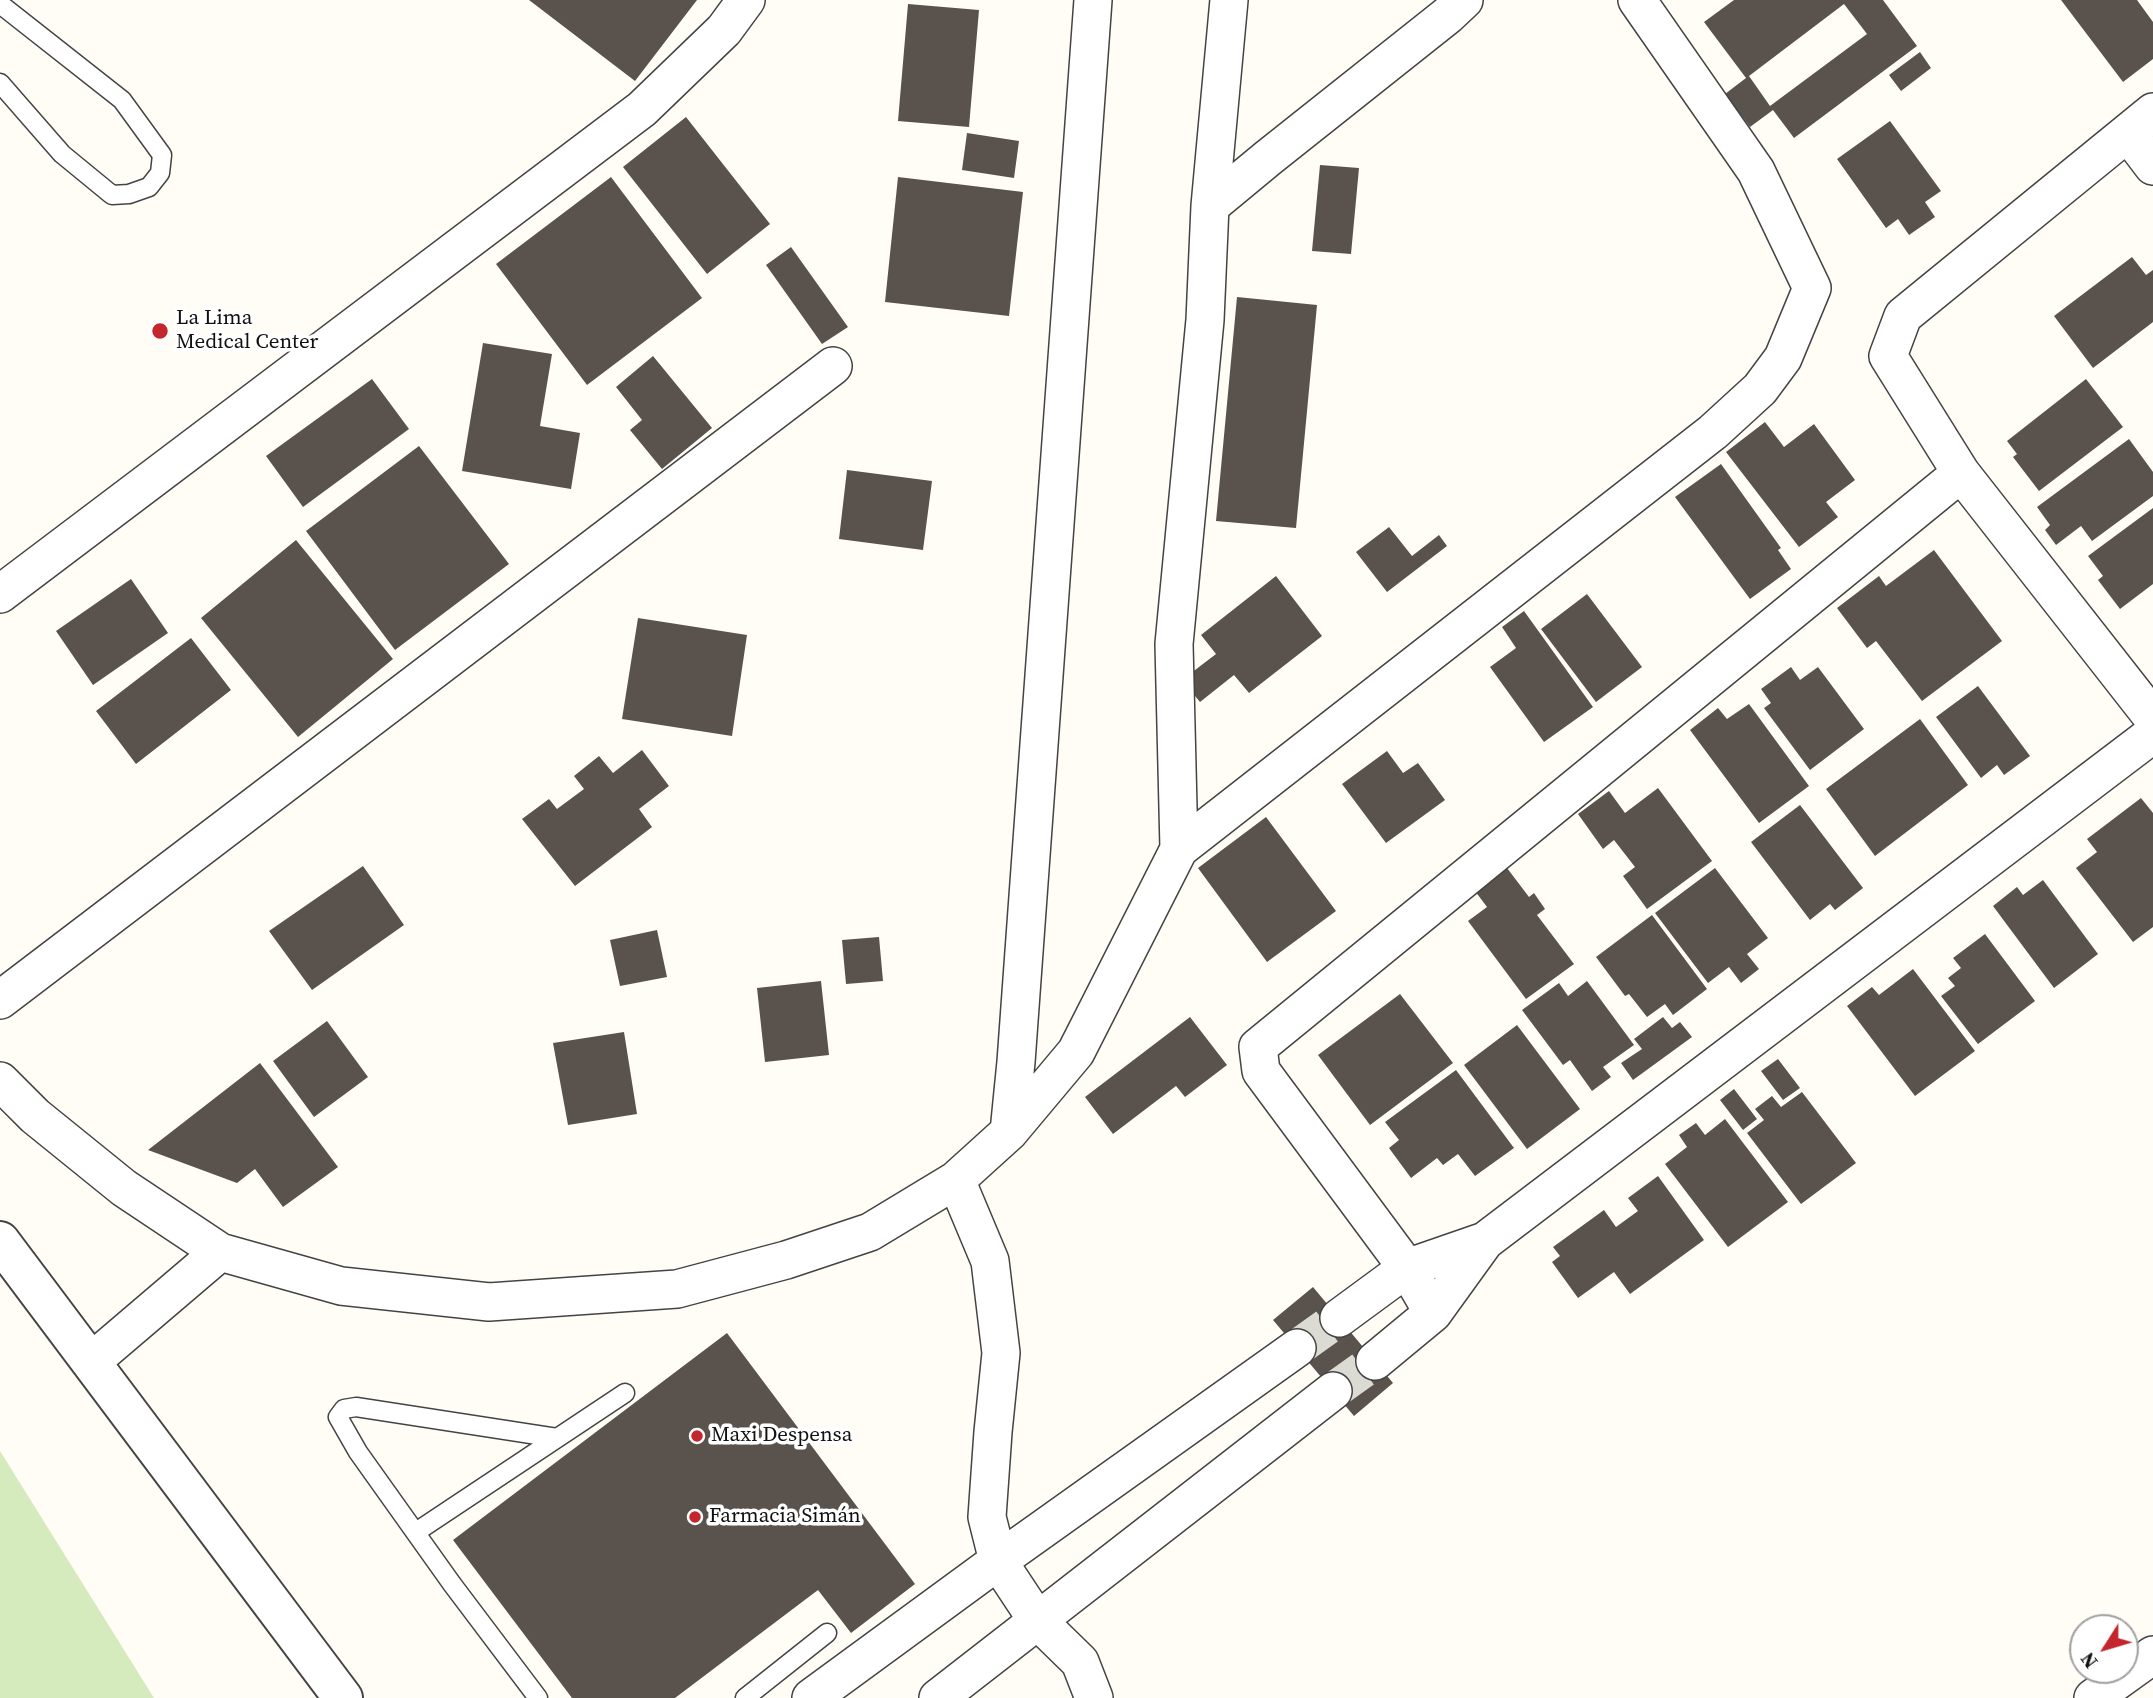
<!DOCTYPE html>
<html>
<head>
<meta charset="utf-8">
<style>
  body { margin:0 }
  #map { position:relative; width:2153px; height:1698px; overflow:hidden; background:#fffdf5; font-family:"Source Serif 4",serif }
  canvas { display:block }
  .north { position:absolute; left:2069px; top:1614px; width:70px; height:70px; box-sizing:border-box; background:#fff; border:2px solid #a0a0a0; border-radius:50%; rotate:233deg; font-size:19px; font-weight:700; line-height:28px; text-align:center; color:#111 }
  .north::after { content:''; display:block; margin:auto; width:24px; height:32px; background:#c4262e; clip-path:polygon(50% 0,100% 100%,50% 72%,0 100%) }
</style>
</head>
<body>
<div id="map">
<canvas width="2153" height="1698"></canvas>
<div class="north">N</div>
</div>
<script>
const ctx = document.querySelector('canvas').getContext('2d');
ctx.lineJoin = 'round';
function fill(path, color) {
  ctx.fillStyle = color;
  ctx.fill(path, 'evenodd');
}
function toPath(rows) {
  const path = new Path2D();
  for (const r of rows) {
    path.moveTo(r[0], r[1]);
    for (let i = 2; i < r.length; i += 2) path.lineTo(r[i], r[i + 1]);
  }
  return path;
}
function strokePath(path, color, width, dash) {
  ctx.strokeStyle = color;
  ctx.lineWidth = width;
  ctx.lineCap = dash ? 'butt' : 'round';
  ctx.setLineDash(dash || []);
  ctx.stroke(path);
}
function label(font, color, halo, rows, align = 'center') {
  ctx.font = font + ' "Source Serif 4",serif';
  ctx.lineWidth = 7;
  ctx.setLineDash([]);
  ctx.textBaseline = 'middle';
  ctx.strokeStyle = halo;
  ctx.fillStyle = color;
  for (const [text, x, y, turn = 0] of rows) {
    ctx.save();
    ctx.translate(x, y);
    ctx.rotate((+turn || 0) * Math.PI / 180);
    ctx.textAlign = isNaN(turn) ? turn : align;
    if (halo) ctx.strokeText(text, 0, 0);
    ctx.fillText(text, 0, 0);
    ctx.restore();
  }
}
fill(toPath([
  [0,1451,154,1698,0,1698]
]), '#d5ebbd');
fill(toPath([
  [529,0,697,0,635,81],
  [1734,0,1883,0,1917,46,1794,138,1773,110,1750,127,1725,94,1746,78,1704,22],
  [1844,4,1867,34,1770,106,1749,76],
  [2061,0,2137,0,2153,22,2153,59,2123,82],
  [908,4,979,10,969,127,898,121],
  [1920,52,1931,68,1901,91,1889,75],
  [686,117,770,224,707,274,623,167],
  [1890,121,1941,191,1925,202,1935,217,1909,235,1898,219,1886,228,1837,159],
  [967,133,1019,141,1014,178,962,170],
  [1320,165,1359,168,1351,254,1312,251],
  [611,177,702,298,587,385,496,264],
  [898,177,1023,192,1009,316,885,302],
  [791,247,848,327,822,344,766,265],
  [2132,257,2146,275,2153,270,2153,322,2093,368,2054,316],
  [1237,297,1317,305,1296,528,1216,521],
  [483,343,552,354,540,426,580,433,571,489,462,471],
  [653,356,712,428,662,469,630,430,642,420,616,387],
  [372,379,409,429,303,507,266,456],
  [2086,379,2123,427,2039,491,2013,457,2017,454,2007,441],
  [1765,422,1784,447,1814,424,1855,480,1826,502,1838,517,1799,547,1726,452],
  [2129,439,2153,472,2153,496,2092,541,2081,526,2056,545,2045,530,2050,525,2037,507],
  [419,446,509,564,395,650,306,531],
  [1721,464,1781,548,1778,550,1791,569,1750,599,1675,497],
  [847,470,932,481,923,550,839,539],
  [2153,508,2153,584,2120,609,2098,580,2103,576,2088,556],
  [1389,527,1412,556,1439,535,1447,546,1387,592,1356,552],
  [296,540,393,659,298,737,201,618],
  [1934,550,2002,641,1922,701,1876,641,1867,648,1837,608,1879,576,1886,586],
  [1276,576,1322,636,1249,693,1234,675,1200,702,1182,680,1216,654,1201,635],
  [131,579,168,633,93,685,56,631],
  [1587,594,1642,667,1596,702,1541,629],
  [1524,611,1593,707,1544,742,1490,667,1516,648,1502,627],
  [638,618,747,635,732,736,622,719],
  [191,638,231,690,136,764,96,711],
  [1791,667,1800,680,1818,667,1864,729,1810,770,1764,708,1771,703,1761,689],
  [1978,686,2030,756,2004,775,1997,765,1981,778,1936,717],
  [1749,704,1809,786,1759,823,1690,730,1718,708,1727,719],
  [1920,719,1968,785,1875,856,1826,789],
  [642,750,669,786,639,809,652,827,575,886,522,819,549,799,557,809,584,789,574,776,599,756,613,773],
  [1387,751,1403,773,1418,763,1445,800,1386,843,1342,784],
  [1658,788,1712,861,1647,909,1623,876,1635,867,1614,840,1603,849,1578,814,1609,791,1625,813],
  [2141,798,2153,813,2153,927,2133,942,2076,868,2097,852,2087,839],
  [1800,805,1863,888,1835,910,1830,904,1810,920,1751,842],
  [1266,817,1336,911,1267,962,1198,868],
  [363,866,404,925,312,990,269,931],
  [1507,868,1529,897,1534,893,1545,909,1537,915,1574,964,1526,999,1468,921,1487,907,1475,891],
  [1715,868,1768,938,1747,954,1759,969,1741,983,1729,967,1708,983,1655,913],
  [2043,880,2098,954,2054,988,1993,906,2017,887,2023,895],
  [1652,915,1707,989,1673,1015,1665,1004,1647,1017,1629,994,1625,996,1596,957],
  [657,930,667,977,620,986,610,940],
  [1985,934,2035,1001,1978,1044,1941,996,1955,986,1948,978,1961,968,1953,958],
  [879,937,883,981,846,984,842,940],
  [1913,969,1975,1051,1915,1096,1847,1006,1872,987,1879,995],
  [821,981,829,1055,765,1062,757,988],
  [1587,981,1634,1045,1603,1067,1611,1077,1592,1091,1570,1060,1563,1065,1522,1010,1559,983,1568,996],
  [1400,994,1453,1063,1370,1125,1318,1055],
  [1190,1017,1227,1065,1185,1097,1176,1086,1113,1134,1085,1097],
  [1663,1017,1672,1028,1680,1022,1692,1037,1633,1080,1621,1063,1642,1049,1634,1039],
  [327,1021,368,1077,314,1117,273,1061],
  [1517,1025,1580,1109,1527,1149,1464,1065],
  [624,1032,637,1114,568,1125,553,1043],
  [1778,1059,1800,1088,1783,1100,1761,1071],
  [260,1063,338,1167,283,1207,255,1169,237,1183,148,1150],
  [1456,1070,1514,1148,1475,1176,1458,1154,1443,1165,1437,1158,1411,1178,1389,1148,1399,1140,1385,1122],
  [1734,1089,1757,1119,1743,1130,1720,1100],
  [1802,1092,1856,1163,1801,1204,1747,1133,1764,1120,1755,1109,1772,1096,1781,1107],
  [1725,1119,1788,1202,1728,1247,1665,1164,1687,1147,1679,1135,1696,1123,1705,1135],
  [1658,1176,1704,1240,1630,1294,1614,1272,1578,1298,1552,1262,1560,1256,1553,1247,1604,1210,1616,1227,1638,1211,1628,1198],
  [1313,1287,1393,1383,1354,1416,1273,1320],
  [727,1333,915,1584,851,1633,818,1590,675,1698,572,1698,453,1540]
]), '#5a524d');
strokePath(toPath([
  [1297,1348,1339,1318],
  [1333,1391,1375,1361]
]), '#dbdad3', 37, [37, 18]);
const service = toPath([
  [0,4,122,100,162,155,160,173,149,187,129,194,112,195,62,154,0,83],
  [416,1532,625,1393],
  [538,1698,452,1584,358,1452,338,1417,344,1409,356,1407,557,1438],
  [745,1698,827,1633]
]);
const minor = toPath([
  [2153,112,1903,316,1888,356,1961,473,2153,718],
  [2128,133,2153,166],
  [1210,206,1268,158,1448,15,1464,0],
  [0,594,642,109,724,30,746,0],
  [1179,849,1174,644,1205,320,1210,206,1229,0],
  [0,1000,833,366],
  [0,1081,35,1116,124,1188,220,1252,341,1286,489,1302,677,1289,786,1260,870,1232,956,1180,1009,1132,1076,1052,1179,849,1713,432,1760,389,1783,358,1812,288,1756,171,1637,0],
  [1009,1132,1016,1062,1093,0],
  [956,1180,990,1261,1001,1353,993,1432,987,1517,998,1561,1037,1620,1080,1662,1094,1698],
  [1433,1313,1407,1268,1261,1071,1258,1047,1961,473],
  [1339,1318,1407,1268,1485,1241],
  [1375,1361,1433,1313,1485,1241,2153,734],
  [91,1362,220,1252],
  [811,1698,998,1561,1297,1348],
  [938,1698,1333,1391],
  [2093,1698,2153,1655]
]);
const tertiary = toPath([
  [0,1241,343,1698]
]);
strokePath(service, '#444', 21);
strokePath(minor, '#444', 40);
strokePath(tertiary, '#444', 42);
strokePath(service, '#fff', 18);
strokePath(minor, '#fff', 37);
strokePath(tertiary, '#fff', 38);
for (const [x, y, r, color] of [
  [160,331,9,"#c4262e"],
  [697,1436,7,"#c4262e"],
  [695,1517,7,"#c4262e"]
]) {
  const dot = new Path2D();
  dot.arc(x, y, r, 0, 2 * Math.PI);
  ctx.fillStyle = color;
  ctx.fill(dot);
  strokePath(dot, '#fff', 2.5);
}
label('21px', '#111', '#fff', [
  ["La Lima",176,319],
  ["Medical Center",176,343],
  ["Maxi Despensa",711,1436],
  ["Farmacia Simán",709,1517]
], 'left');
</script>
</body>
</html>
